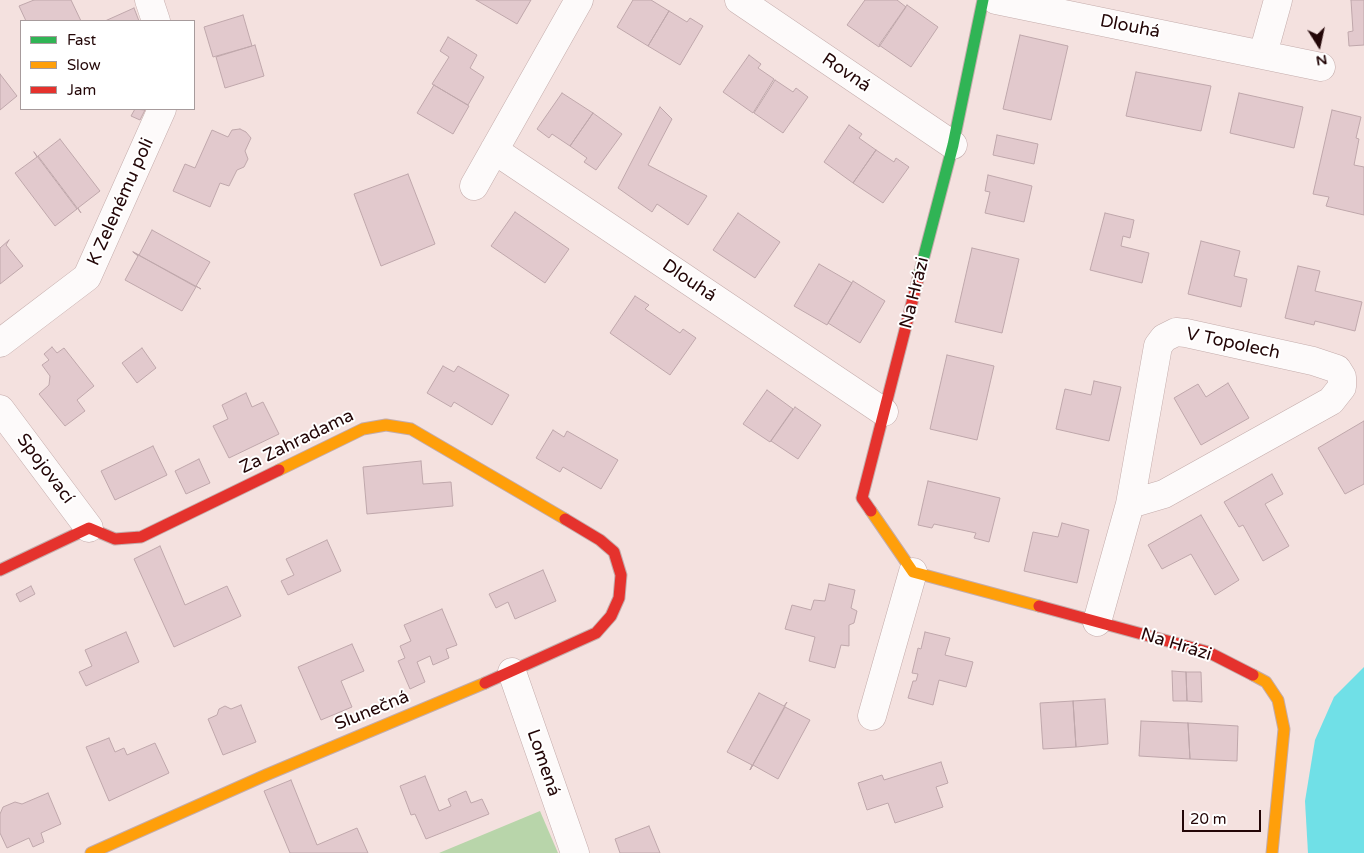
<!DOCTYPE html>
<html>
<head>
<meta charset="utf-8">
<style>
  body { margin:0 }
  #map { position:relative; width:1364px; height:853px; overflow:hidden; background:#f4e1df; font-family:"Varela Round",sans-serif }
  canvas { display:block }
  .legend { position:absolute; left:20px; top:20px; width:175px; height:90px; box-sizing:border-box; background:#fff; border:1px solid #a79b9c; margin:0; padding:6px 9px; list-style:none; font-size:15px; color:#230607 }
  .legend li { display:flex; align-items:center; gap:10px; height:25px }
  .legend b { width:25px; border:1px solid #a79b9c }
  .north { position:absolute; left:1294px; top:20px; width:50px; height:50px; -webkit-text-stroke:4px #fff; paint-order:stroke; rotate:170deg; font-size:14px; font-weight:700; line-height:20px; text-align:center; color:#230607 }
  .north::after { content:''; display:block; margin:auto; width:18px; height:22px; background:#230607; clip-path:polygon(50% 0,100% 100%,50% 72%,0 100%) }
  .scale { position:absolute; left:1182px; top:810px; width:79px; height:22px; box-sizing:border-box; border:2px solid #230607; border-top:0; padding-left:6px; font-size:15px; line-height:18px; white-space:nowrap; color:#230607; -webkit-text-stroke:4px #fff; paint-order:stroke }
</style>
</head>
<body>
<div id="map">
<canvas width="1364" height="853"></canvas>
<ul class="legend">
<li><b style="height:6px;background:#30b455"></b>Fast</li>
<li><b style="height:6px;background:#ff9f0a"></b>Slow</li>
<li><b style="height:6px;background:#e5322d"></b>Jam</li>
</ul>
<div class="north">N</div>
<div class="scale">20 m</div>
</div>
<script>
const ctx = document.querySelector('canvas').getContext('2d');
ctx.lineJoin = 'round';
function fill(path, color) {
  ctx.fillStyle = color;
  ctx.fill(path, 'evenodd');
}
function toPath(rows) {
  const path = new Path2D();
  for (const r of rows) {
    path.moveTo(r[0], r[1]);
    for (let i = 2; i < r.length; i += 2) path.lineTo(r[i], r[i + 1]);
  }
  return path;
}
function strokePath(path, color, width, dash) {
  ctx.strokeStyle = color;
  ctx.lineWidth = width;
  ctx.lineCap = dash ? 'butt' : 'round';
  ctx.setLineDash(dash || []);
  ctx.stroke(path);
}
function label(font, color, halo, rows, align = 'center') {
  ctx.font = font + ' "Varela Round",sans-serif';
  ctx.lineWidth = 4;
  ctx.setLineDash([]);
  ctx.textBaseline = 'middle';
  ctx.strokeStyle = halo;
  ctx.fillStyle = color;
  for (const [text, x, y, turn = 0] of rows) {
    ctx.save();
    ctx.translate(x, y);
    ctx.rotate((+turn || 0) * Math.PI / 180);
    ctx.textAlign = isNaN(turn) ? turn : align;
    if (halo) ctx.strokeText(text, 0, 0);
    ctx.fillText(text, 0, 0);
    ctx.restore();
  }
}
fill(toPath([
  [540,811,558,853,439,853]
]), '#b8d5aa');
fill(toPath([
  [1364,667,1364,853,1308,853,1305,801,1315,740,1334,697]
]), '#70e0e7');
const building = toPath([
  [34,0,71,0,81,21,26,21,19,6,34,0],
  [476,0,531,0,517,24,476,0],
  [633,0,651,0,669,11,648,46,617,27,633,0],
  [865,0,897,0,906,7,879,47,847,25,865,0],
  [1351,0,1364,0,1364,45,1349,46,1348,32,1353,31,1351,0],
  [907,5,938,27,911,67,879,45,907,5],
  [134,8,139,21,105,21,134,8],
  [669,11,687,22,690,18,703,26,680,65,648,46,669,11],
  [243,15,252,46,213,57,204,27,243,15],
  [1020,35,1068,46,1051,120,1003,109,1020,35],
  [448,37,477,55,470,68,484,77,468,105,432,84,449,57,440,51,448,37],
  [255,45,264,76,225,88,216,57,255,45],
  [749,55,761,64,758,68,774,79,753,113,723,92,749,55],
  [1136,72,1211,86,1201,131,1126,116,1136,72],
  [0,74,17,96,0,110,0,74],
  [775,80,793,92,796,88,808,97,783,133,754,113,775,80],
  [434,85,469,106,453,134,417,113,434,85],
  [562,93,593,113,570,146,552,134,549,138,537,129,562,93],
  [1239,93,1303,107,1294,148,1230,133,1239,93],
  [660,107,672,119,648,165,707,196,688,225,657,204,652,212,618,188,660,107],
  [135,109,145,110,140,120,131,116,135,109],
  [1332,110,1361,117,1356,138,1359,139,1354,165,1364,167,1364,215,1326,206,1329,197,1313,194,1332,110],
  [593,113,622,134,596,170,584,162,587,158,570,146,593,113],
  [849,125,862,134,859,138,876,150,853,183,824,162,849,125],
  [240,129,246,132,251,138,245,151,248,159,244,167,237,170,229,186,220,183,210,207,173,191,185,164,195,168,212,130,228,137,232,130,240,129],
  [997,135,1038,144,1034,164,993,155,997,135],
  [60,139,100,191,78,208,81,213,38,156,60,139],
  [876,150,894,162,896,158,909,167,883,203,853,183,876,150],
  [34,152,77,209,55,226,15,173,37,157,34,152],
  [408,174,435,244,381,266,354,194,408,174],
  [988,175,1032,186,1024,222,985,213,990,192,985,191,988,175],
  [515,212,569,249,545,283,491,246,515,212],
  [738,213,780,242,755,278,713,250,738,213],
  [1105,213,1134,220,1130,238,1123,236,1121,246,1149,253,1142,283,1090,270,1105,213],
  [152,230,210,262,196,286,201,289,133,252,139,255,152,230],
  [9,240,6,245,23,266,0,284,0,248,9,240],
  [1201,241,1240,251,1234,276,1247,279,1241,307,1188,294,1201,241],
  [972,248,1019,259,1002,333,955,322,972,248],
  [133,252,196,287,182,311,125,280,138,256,133,252],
  [819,264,852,283,827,325,794,306,819,264],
  [1298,266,1320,271,1315,291,1362,302,1355,331,1315,321,1314,325,1285,318,1298,266],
  [853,281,885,301,860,343,828,323,853,281],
  [635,296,649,305,645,309,680,333,683,329,696,338,670,375,610,333,635,296],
  [52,347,57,353,64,348,94,386,77,400,85,411,65,426,39,394,49,385,50,376,42,365,49,360,44,354,52,347],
  [142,348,156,368,137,383,122,363,142,348],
  [947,355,994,366,977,440,930,429,947,355],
  [443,366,454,372,458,366,509,395,492,425,454,402,451,407,427,393,443,366],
  [1094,381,1121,387,1109,441,1056,429,1065,389,1091,395,1094,381],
  [1228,383,1249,418,1201,445,1174,398,1198,384,1206,397,1228,383],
  [767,390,793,409,770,442,743,424,767,390],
  [246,393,252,407,263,402,279,434,229,458,213,426,228,419,222,405,246,393],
  [795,407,821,425,798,459,771,441,795,407],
  [1364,421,1364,484,1345,494,1318,448,1364,421],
  [553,430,564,437,567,431,618,460,601,489,563,467,560,472,536,458,553,430],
  [153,446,167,475,115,500,101,471,153,446],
  [199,459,210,483,186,494,175,471,199,459],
  [421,461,423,484,451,482,453,506,367,514,363,467,421,461],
  [1272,474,1283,494,1265,504,1289,546,1263,561,1243,525,1239,527,1224,502,1272,474],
  [928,481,1000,498,989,542,974,538,976,533,934,524,932,528,918,525,928,481],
  [1201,515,1239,580,1215,595,1191,554,1162,569,1148,545,1201,515],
  [1062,523,1089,530,1077,583,1024,571,1033,532,1058,537,1062,523],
  [327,540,341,571,288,595,281,581,294,575,286,559,327,540],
  [160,546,185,605,227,586,241,616,174,647,134,559,160,546],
  [543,570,556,601,515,619,508,602,496,608,489,594,543,570],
  [829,584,855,590,851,608,857,611,854,623,849,625,849,646,841,645,835,668,809,661,815,637,785,629,792,605,811,610,814,600,825,601,829,584],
  [31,586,35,594,20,602,16,594,31,586],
  [442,609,457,645,446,649,449,658,433,665,430,656,417,662,425,682,410,689,398,661,405,658,400,646,411,641,404,625,442,609],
  [126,632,139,662,86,686,79,672,92,666,85,650,126,632],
  [925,632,950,638,945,655,973,662,966,687,939,680,933,705,908,698,913,681,916,681,918,674,912,673,918,648,921,649,925,632],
  [352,644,364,671,341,681,352,707,321,720,298,667,352,644],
  [1172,671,1186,672,1187,701,1173,701,1172,671],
  [1186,672,1201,672,1202,702,1187,701,1186,672],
  [759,693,784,706,787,702,750,770,752,765,727,752,759,693],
  [1105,699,1108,744,1076,747,1073,701,1105,699],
  [1073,701,1076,747,1043,749,1040,703,1073,701],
  [241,705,256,742,223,755,208,719,217,715,219,709,225,706,231,709,241,705],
  [785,707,810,720,778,779,753,765,750,770,785,707],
  [1141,721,1188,723,1190,759,1139,756,1141,721],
  [1188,723,1238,726,1237,761,1190,759,1188,723],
  [109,738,115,752,124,748,127,755,155,743,169,773,109,801,86,747,109,738],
  [941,762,948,783,936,787,943,807,895,823,888,803,867,810,858,783,882,775,884,780,941,762],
  [425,776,439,811,451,806,448,799,466,791,471,803,482,799,489,814,426,839,415,814,411,815,400,786,425,776],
  [291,780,317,845,357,828,368,853,290,853,264,791,291,780],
  [48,793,61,824,41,833,44,842,33,847,29,838,7,848,0,833,0,814,3,807,15,802,22,804,48,793],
  [649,826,660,853,620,853,615,839,649,826]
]);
fill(building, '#e2c9cd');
strokePath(building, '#bfa7ab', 1);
const street = toPath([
  [149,0,156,21],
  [739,0,953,145],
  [996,0,1321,67],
  [1263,54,1278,0],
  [494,150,884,412],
  [474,186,579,0],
  [0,343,87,277,162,109],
  [0,409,89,528],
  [1097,622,1130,504,1158,346,1164,338,1176,332,1186,333,1313,361,1337,369,1342,377,1342,387,1331,401,1164,494,1130,504],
  [512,672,575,853],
  [872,716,913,572]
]);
const fast = toPath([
  [918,279,953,145,983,0]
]);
const slow = toPath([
  [279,470,363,429,386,425,411,429,565,519],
  [871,511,913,572,1039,606],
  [1253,675,1266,682,1278,700,1284,729,1272,853],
  [91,853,266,775,485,683]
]);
const jam = toPath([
  [871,511,862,498,918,279],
  [0,570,89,528,115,539,141,537,279,470],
  [1039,606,1208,652,1253,675],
  [485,683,596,633,611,616,619,598,621,575,614,552,600,540,565,519]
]);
strokePath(street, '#c4acab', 29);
strokePath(fast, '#c4acab', 13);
strokePath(slow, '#c4acab', 13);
strokePath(jam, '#c4acab', 13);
strokePath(street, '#fdfafa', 28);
strokePath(fast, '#30b455', 11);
strokePath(slow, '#ff9f0a', 11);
strokePath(jam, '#e5322d', 11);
label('18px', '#230607', '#fff', [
  ["Dlouhá",1130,27,11],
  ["Rovná",846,73,34],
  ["K Zelenému poli",121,202,-66],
  ["Dlouhá",689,281,34],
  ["Na Hrázi",915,293,-76],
  ["V Topolech",1233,344,12],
  ["Za Zahradama",297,442,-26],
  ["Spojovací",45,469,53],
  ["Na Hrázi",1176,645,17],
  ["Slunečná",372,711,-22],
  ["Lomená",543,763,71]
]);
</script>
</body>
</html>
